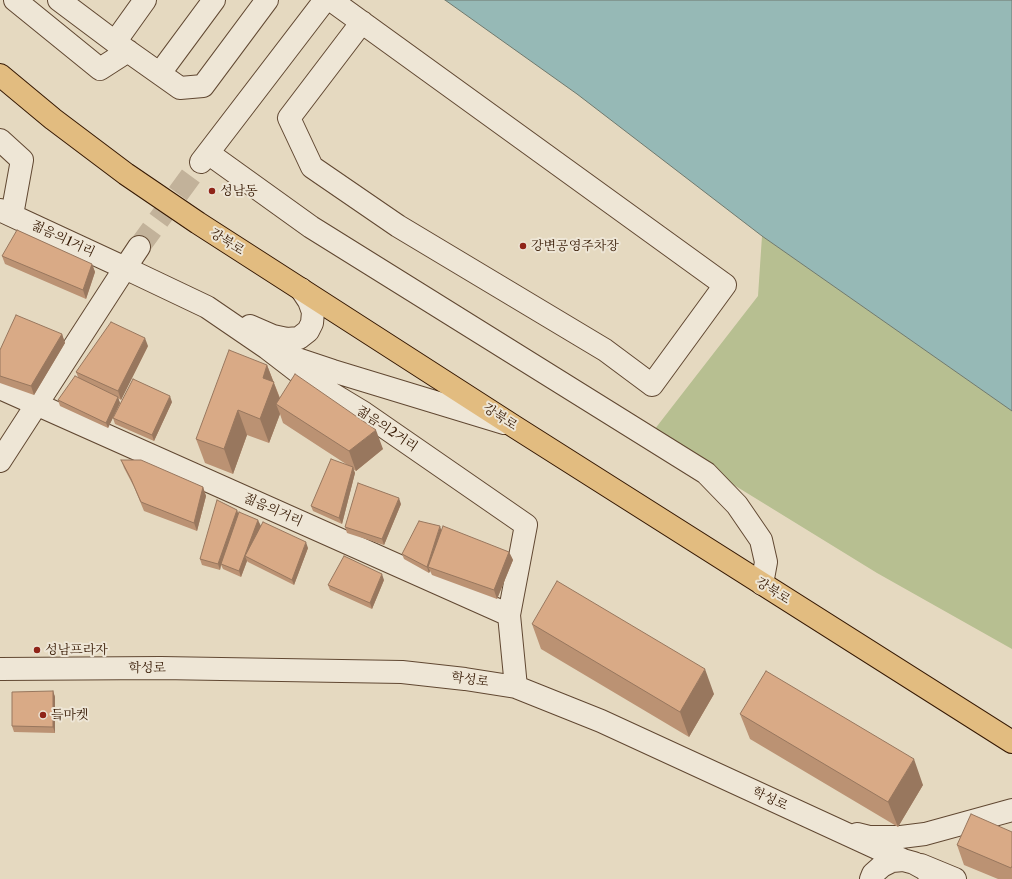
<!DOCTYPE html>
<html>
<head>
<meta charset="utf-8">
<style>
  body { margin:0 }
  canvas { display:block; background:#e5d9c0 }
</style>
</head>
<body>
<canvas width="1012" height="879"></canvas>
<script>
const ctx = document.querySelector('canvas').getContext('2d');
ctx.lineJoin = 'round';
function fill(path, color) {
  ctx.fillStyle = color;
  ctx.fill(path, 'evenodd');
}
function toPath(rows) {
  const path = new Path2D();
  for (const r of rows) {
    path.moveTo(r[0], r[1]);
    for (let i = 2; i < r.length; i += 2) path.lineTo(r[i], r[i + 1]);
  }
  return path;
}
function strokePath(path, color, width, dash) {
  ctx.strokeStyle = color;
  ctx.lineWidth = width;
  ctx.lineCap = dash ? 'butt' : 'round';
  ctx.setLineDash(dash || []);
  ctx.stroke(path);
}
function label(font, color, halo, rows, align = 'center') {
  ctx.font = font + ' "Libre Caslon Text","Noto Serif KR",serif';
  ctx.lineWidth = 4;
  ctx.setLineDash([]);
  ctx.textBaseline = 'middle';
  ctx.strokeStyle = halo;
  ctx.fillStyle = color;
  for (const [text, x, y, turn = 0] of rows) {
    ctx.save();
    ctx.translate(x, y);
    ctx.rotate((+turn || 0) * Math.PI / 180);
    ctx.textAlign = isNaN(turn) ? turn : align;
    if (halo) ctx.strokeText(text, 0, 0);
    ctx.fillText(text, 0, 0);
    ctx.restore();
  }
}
fill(toPath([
  [762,236,1012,411,1012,649,877,573,651,434,758,296]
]), '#b7bf91');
const water = toPath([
  [445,0,1012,0,1012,411,762,236,577,94,445,0]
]);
fill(water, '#96b9b6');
strokePath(water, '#6f796e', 1);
strokePath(toPath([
  [139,247,201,162]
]), '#c2b29a', 22, [22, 11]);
const minor = toPath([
  [15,0,100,69,128,51],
  [59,0,115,42,180,88,203,86,267,0],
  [331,0,725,285,652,385,605,350,398,226,312,167,289,118,362,22],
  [115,42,145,0],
  [160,73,214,0],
  [0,140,22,160,12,215],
  [208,153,311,227,706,473,737,505,761,540,766,562,762,584],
  [201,162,325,0],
  [0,210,125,268,0,461],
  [139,247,125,268,207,307,267,348,306,378,364,413,526,525,509,615,516,687],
  [250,326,273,336,287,339,299,338,308,331,312,323,313,312,309,301,301,289],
  [285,355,333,371,504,423],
  [0,388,509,615],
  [0,669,161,668,402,672,465,679,516,687,601,721,903,860],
  [857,834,869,837,901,837,925,834,1012,810],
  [921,865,955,879],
  [871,879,873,874,882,866,892,861,903,860,914,863,925,869,933,879]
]);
const major = toPath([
  [0,75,53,119,126,174,198,223,515,427,1012,742]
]);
strokePath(minor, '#614832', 24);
strokePath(major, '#351802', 24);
strokePath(minor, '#eee6d6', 22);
strokePath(major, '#e2bc80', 22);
fill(toPath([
  [2,256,92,264,95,272,86,299,5,264],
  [62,334,65,343,34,395,0,383,0,350],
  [148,346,121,400,118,398,120,403,108,428,60,406,58,400,78,377,76,372],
  [267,365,280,398,383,449,356,471,353,469,355,473,342,524,313,511,311,506,349,466,283,423,280,414,269,443,247,435,233,474,205,463,196,439],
  [172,402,154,441,115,424,113,418],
  [121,460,203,487,206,496,197,531,144,511,134,487,124,468],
  [401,504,384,545,347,533,345,527],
  [237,510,238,514,261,526,258,531,308,548,294,585,248,562,247,561,241,577,223,569,221,565,220,570,202,565,200,559],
  [442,530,509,552,513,560,497,599,432,575,430,571,429,573,404,559,402,554],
  [384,580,372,609,330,590,328,585],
  [532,624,714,694,689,737,541,649],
  [53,691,55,697,55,733,14,732,12,726],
  [740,714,923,785,898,827,750,739],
  [1012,832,1012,879,998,879,964,865,957,845]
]), '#bb9273');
fill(toPath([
  [92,264,95,272,86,299,83,290],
  [62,334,65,343,34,395,31,386],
  [145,338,148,346,121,400,118,391],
  [267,365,283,407,276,404,280,414,269,443,260,419,263,378],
  [170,396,172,402,154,441,152,435],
  [118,397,120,403,108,428,106,423],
  [238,410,247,435,233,474,224,449],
  [376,430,383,449,356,471,349,451],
  [353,467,355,473,342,524,339,518],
  [203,487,206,496,197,531,194,523],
  [399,498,401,504,384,545,382,539],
  [237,510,239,516,221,564,221,565,220,570,218,564],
  [258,520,261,526,248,558,245,556,247,561,241,577,239,571],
  [440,526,442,532,428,567,430,571,429,573,427,567],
  [306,542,308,548,294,585,292,580],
  [509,552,513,560,497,599,494,590],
  [382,574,384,580,372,609,370,603],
  [705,669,714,694,689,737,680,712],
  [53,691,55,697,55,733,53,727],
  [914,759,923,785,898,827,888,802]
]), '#98775e');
const building = toPath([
  [17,230,92,264,83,290,2,256,17,230],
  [16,315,62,334,31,386,0,376,0,350,16,315],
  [111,322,145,338,118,391,76,372,111,322],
  [229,350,267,365,263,378,274,382,260,419,238,410,224,449,196,439,229,350],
  [295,374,376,430,349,451,276,404,295,374],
  [75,376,118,397,106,423,58,400,75,376],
  [133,379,170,396,152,435,113,418,133,379],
  [331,459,353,467,339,518,311,506,331,459],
  [121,460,141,460,203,487,194,523,141,502,131,479,121,460],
  [358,483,399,498,382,539,345,527,358,483],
  [217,500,237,510,218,564,200,559,217,500],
  [239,512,258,520,239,571,221,564,239,512],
  [419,521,440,526,427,567,402,554,419,521],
  [263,522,306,542,292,580,245,556,263,522],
  [443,526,509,552,494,590,428,567,443,526],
  [344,556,382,574,370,603,328,585,344,556],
  [557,581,705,669,680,712,532,624,557,581],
  [766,671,914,759,888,802,740,714,766,671],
  [53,691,53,727,12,726,12,692,53,691],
  [971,814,1012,832,1012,866,1011,868,957,845,971,814]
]);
fill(building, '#d9aa86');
strokePath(building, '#98775e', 1);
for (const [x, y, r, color] of [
  [212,191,4,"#8f2418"],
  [523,246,4,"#8f2418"],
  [37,650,4,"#8f2418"],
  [43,715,4,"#8f2418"]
]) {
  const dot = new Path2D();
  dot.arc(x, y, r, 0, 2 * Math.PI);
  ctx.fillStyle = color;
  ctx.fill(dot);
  strokePath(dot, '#eee6d6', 1.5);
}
label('13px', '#351802', '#eee6d6', [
  ["성남동",220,191],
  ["강변공영주차장",531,246],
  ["성남프라자",45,650],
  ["듴마켓",51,715]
], 'left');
label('13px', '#351802', '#eee6d6', [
  ["젊음의1거리",63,239,25],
  ["강북로",227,242,32],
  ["강북로",500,417,33],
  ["젊음의2거리",387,429,34],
  ["젊음의거리",273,510,24],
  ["강북로",773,591,32],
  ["학성로",147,668],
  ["학성로",470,680,8],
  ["학성로",770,799,25]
]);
</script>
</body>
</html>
